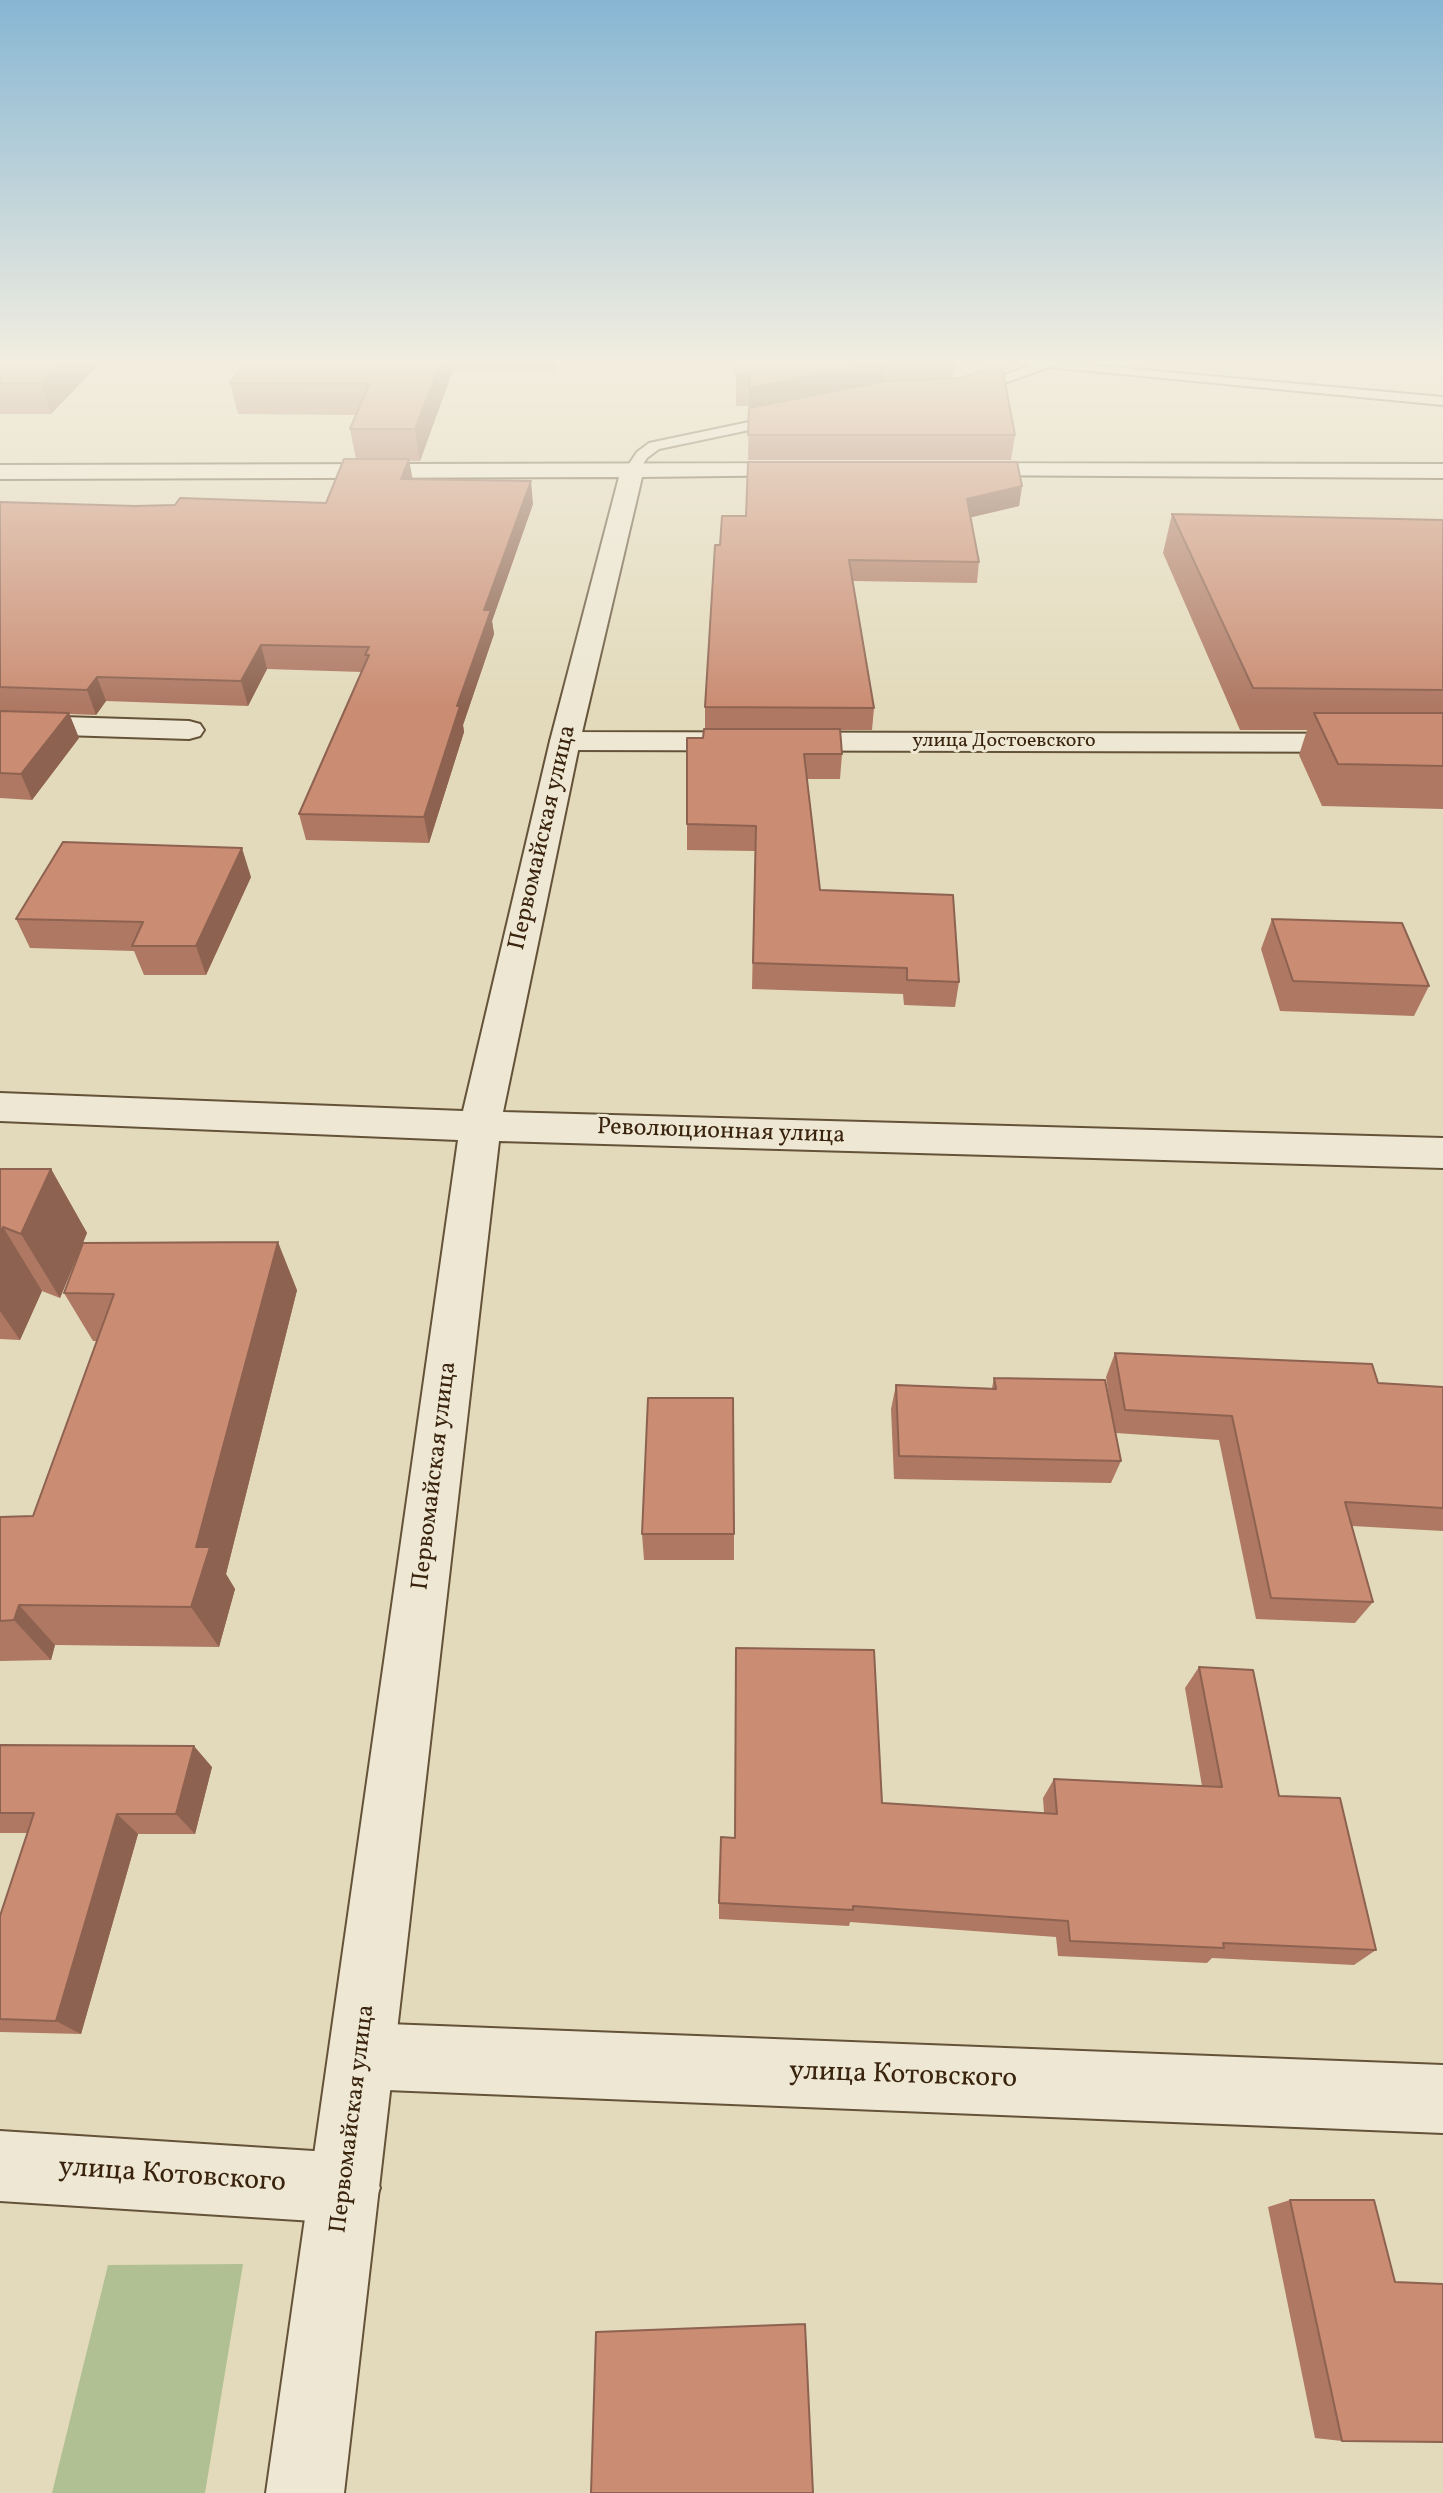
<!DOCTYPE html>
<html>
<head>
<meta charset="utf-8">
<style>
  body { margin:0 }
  canvas { display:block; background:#e3dabb }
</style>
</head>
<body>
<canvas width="1443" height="2493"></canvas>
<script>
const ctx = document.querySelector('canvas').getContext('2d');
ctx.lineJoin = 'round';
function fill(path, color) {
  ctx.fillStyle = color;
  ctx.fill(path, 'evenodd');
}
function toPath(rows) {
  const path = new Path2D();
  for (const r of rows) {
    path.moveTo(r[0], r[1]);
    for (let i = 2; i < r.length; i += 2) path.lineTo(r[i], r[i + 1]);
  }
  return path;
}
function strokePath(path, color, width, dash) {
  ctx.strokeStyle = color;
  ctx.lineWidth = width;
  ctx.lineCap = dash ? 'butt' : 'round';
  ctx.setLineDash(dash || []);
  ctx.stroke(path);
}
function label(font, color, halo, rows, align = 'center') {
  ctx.font = font + ' Vollkorn,serif';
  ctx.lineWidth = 6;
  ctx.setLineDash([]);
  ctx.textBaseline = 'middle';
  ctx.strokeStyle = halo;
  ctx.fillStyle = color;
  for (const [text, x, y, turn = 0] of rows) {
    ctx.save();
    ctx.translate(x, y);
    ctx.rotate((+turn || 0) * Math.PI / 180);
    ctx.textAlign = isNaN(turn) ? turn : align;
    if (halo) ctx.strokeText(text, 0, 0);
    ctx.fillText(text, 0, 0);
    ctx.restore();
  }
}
fill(toPath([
  [243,2264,205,2493,52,2493,108,2265]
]), '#b1c092');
const service = toPath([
  [1020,359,1443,397,1443,405,1049,367,974,394,962,391,1031,365,1021,364,1020,359],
  [787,414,792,415,792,421,659,449,647,458,637,473,632,474,625,470,637,452,649,443,787,414]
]);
const minor = toPath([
  [0,715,189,721,200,724,204,730,200,736,189,739,0,733,0,715],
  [565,732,1443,734,1443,752,565,750,554,747,550,741,554,735,565,732],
  [362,2023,1443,2065,1443,2133,362,2089,339,2079,329,2056,339,2033,362,2023],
  [0,2131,345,2153,370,2163,380,2188,370,2213,345,2223,0,2201,0,2131]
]);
const tertiary = toPath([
  [806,463,814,465,817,470,814,475,642,477,580,741,503,1112,1443,1138,1443,1168,499,1141,344,2493,266,2493,458,1140,0,1121,0,1093,463,1111,550,741,619,477,0,479,0,465,806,463],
  [958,463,1443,464,1443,478,950,475,947,470,950,465,958,463]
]);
strokePath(service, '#645239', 4);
strokePath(minor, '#645239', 4);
strokePath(tertiary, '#645239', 4);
fill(service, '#ede7d3');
fill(minor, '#ede7d3');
fill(tertiary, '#ede7d3');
fill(toPath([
  [0,359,956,359,953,378,1015,435,1011,460,748,460,749,406,736,406,736,364,557,363,554,371,453,370,420,461,409,461,412,480,533,504,492,621,494,634,463,725,464,732,429,843,306,840,299,814,362,672,267,669,248,706,106,701,96,715,69,714,79,738,32,800,0,798,0,502,135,506,326,503,356,459,350,429,356,415,238,414,230,383,243,365,100,363,51,414,0,414],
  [1022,486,1019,506,971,517,979,562,977,583,853,581,874,708,872,730,840,730,842,754,840,779,807,779,820,890,959,982,955,1007,904,1005,903,994,752,989,755,851,687,850,687,824,705,729,705,707,720,545,746,516],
  [1172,514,1443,520,1443,809,1322,806,1299,755,1307,730,1240,730,1163,553],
  [251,877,206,975,144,975,134,951,30,948,16,919],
  [1272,919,1429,986,1414,1016,1280,1011,1261,949],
  [0,1169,51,1169,87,1233,60,1298,42,1291,20,1340,0,1339],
  [297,1290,226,1574,235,1589,219,1647,55,1645,51,1660,0,1661,0,1517,33,1516,97,1341,93,1341,64,1293],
  [1115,1353,1378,1383,1443,1387,1443,1531,1352,1526,1373,1602,1355,1623,1256,1619,1219,1440,1116,1433,1121,1461,1111,1483,894,1479,891,1409,896,1385,992,1388,994,1378,1110,1404,1106,1377],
  [642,1534,734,1534,734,1560,644,1560],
  [1199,1667,1376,1950,1354,1965,1212,1958,1207,1963,1058,1956,1056,1937,850,1922,849,1926,719,1919,719,1903,735,1838,882,1803,1044,1813,1043,1798,1054,1779,1202,1786,1185,1688],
  [0,1745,212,1767,195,1834,138,1834,81,2034,0,2032,0,1916,28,1833,0,1833],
  [1290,2200,1395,2282,1342,2441,1315,2438,1268,2207]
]), '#ae7863');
fill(toPath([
  [65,359,98,359,100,363,51,414,41,383],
  [442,359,452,359,453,370,420,461,415,429],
  [553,359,557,359,557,363,554,371],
  [886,361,883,391,749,419,749,388],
  [409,459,413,481,401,479],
  [531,481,533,504,492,621,494,634,463,725,464,732,429,843,424,817,484,610],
  [1022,486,1019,506,964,519,967,499],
  [261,645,267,669,248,706,241,681],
  [97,677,106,701,96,715,87,690],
  [69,713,79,738,32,800,21,774],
  [242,848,251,877,206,975,196,946],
  [51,1169,87,1233,60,1298,21,1234],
  [3,1227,42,1291,20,1340,0,1311,0,1233],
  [278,1242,297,1290,226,1574,235,1589,219,1647,191,1607,196,1547],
  [19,1605,55,1645,51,1660,14,1620],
  [194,1746,212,1767,195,1834,176,1814],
  [117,1814,138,1834,81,2034,56,2021]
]), '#8d6250');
const building = toPath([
  [0,359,65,359,41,383,0,383,0,359],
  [248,359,442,359,415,429,350,429,369,384,230,383,248,359],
  [737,359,932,359,886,361,749,388,750,375,736,375,737,359],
  [997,365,1002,366,1015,435,748,435,749,408,886,381,961,378,997,365],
  [344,459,409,459,401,479,531,481,484,610,491,610,457,706,460,706,424,817,299,814,369,655,365,655,369,647,261,645,241,681,97,677,87,690,0,687,0,502,135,506,175,505,180,498,326,503,344,459],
  [748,462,1017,462,1022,486,967,499,979,562,849,560,874,708,705,707,715,545,720,545,722,516,746,516,748,462],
  [1172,514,1443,520,1443,690,1253,688,1172,514],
  [0,711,69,713,21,774,0,773,0,711],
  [1314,713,1443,713,1443,766,1338,764,1314,713],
  [704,729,840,729,842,754,804,754,820,890,953,895,959,982,907,980,907,968,753,963,756,826,687,824,687,738,703,738,704,729],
  [63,842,242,848,196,946,132,946,143,922,16,919,63,842],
  [1272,919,1402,923,1429,986,1293,981,1272,919],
  [0,1169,51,1169,21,1234,3,1227,0,1233,0,1169],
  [278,1242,196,1547,210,1547,191,1607,19,1605,14,1620,0,1621,0,1517,33,1516,114,1294,64,1293,83,1243,278,1242],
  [1115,1353,1372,1364,1378,1383,1443,1387,1443,1508,1345,1502,1373,1602,1271,1598,1232,1416,1125,1410,1115,1353],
  [994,1378,1105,1380,1121,1461,899,1456,896,1385,996,1389,994,1378],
  [648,1398,733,1398,734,1534,642,1534,648,1398],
  [736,1648,874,1650,882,1803,1057,1814,1054,1779,1222,1787,1199,1667,1253,1670,1279,1796,1340,1798,1376,1950,1223,1943,1224,1948,1070,1941,1068,1921,853,1906,853,1910,719,1903,721,1837,735,1838,736,1648],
  [0,1745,194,1746,176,1814,117,1814,56,2021,0,2019,0,1916,34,1813,0,1813,0,1745],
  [1290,2200,1374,2200,1395,2282,1443,2284,1443,2442,1342,2441,1290,2200],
  [805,2324,813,2493,591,2493,596,2332,805,2324]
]);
fill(building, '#ca8c73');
strokePath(building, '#8d6250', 2);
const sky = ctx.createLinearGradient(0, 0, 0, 708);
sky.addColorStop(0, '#87b6d3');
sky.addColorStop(0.51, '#f2eee0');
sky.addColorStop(1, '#f2eee000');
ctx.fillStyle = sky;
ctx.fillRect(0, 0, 1443, 708);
label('20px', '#3a240e', '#ede7d3', [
  ["улица Достоевского",1004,742]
]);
label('24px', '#3a240e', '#ede7d3', [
  ["Первомайская улица",544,838,-77],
  ["Революционная улица",721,1133,2],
  ["Первомайская улица",436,1476,-83],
  ["Первомайская улица",354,2119,-83]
]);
label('28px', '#3a240e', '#ede7d3', [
  ["улица Котовского",903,2077,2],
  ["улица Котовского",172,2177,4]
]);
</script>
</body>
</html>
